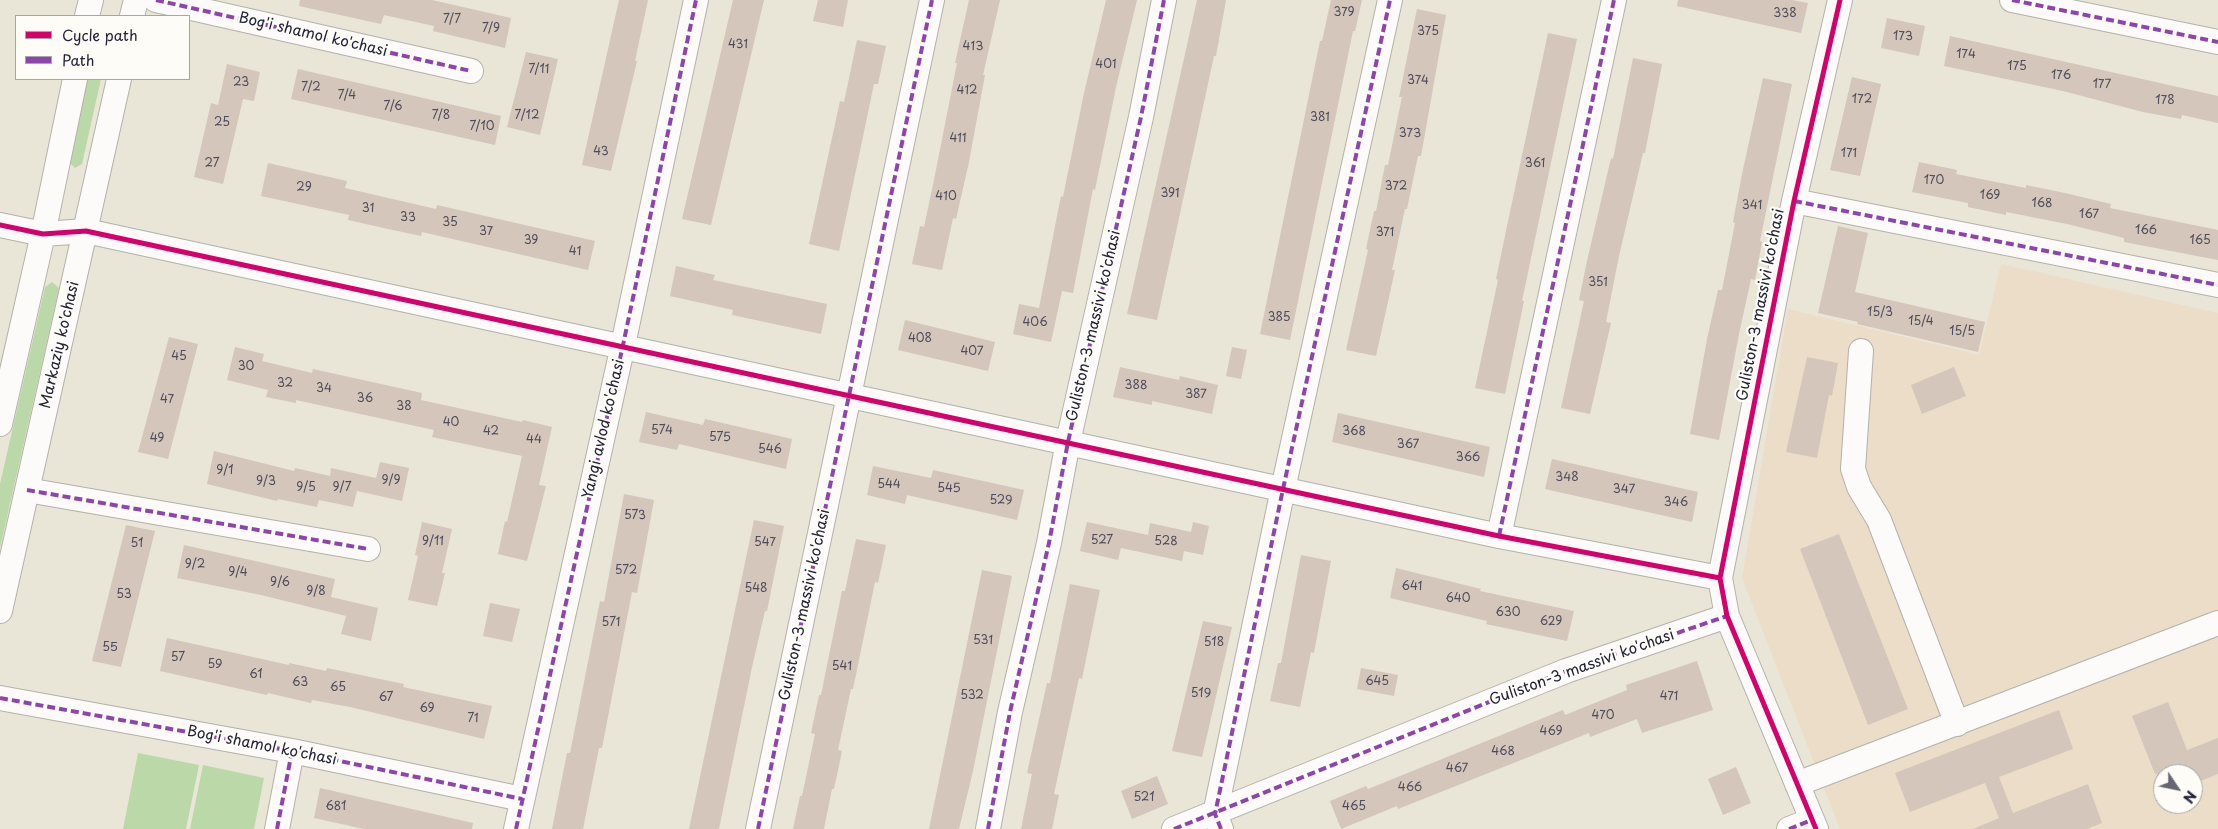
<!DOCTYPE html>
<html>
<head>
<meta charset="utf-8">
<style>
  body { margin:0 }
  #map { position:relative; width:2218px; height:829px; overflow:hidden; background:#e9e5d7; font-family:"Playpen Sans",sans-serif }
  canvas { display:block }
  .legend { position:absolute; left:15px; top:15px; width:175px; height:65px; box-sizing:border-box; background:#fdfcf7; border:1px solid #a5a5ac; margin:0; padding:6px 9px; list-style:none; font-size:15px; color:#22223b }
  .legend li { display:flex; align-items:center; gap:10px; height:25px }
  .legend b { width:25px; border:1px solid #a5a5ac }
  .north { position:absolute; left:2153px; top:764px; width:50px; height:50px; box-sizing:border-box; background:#fdfcf7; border:1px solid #a5a5ac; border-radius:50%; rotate:124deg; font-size:14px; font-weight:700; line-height:20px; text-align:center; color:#22223b }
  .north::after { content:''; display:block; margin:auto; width:18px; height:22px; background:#686672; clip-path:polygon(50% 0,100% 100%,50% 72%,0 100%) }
</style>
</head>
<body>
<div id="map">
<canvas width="2218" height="829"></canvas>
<ul class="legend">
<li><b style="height:6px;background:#d6006c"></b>Cycle path</li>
<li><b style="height:6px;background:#8e44ad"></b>Path</li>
</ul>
<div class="north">N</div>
</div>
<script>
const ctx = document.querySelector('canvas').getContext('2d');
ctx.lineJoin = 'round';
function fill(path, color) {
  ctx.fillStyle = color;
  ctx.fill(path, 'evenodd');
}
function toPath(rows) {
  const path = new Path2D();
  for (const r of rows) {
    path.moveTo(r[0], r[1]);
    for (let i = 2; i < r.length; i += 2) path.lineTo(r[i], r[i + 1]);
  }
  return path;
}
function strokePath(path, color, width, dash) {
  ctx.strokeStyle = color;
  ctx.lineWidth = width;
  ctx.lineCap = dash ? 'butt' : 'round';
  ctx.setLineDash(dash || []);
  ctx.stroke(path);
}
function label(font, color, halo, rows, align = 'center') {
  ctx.font = font + ' "Playpen Sans",sans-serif';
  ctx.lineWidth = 4.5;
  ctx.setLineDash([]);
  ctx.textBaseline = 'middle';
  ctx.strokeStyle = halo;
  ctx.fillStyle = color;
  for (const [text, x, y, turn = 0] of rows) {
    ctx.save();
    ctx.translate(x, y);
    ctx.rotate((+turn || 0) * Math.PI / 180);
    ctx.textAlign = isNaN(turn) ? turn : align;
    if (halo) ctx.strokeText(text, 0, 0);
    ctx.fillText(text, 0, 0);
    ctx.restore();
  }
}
fill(toPath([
  [2001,264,2218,313,2218,829,1840,829,1742,578,1788,309,1979,355],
  [2163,774,2193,774,2193,804,2163,804]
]), '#ecddc8');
fill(toPath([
  [87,79,101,79,82,164,75,168,69,162],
  [52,282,59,288,0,548,0,484,45,287],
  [138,753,199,765,186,829,123,829],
  [203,765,264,778,254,829,190,829]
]), '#bbd8a8');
fill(toPath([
  [300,0,432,0,511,18,505,48,433,31,434,26,384,15,381,24,299,6],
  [619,0,648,0,635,61,637,61,611,171,582,165],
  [733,0,764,0,711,225,682,219],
  [818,0,848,0,843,27,813,21],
  [969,0,1000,0,983,75,985,75,969,162,956,219,953,218,942,270,912,264,920,226,924,227,935,175,957,63,955,63],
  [1106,0,1137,0,1116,87,1095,190,1093,189,1073,293,1062,291,1051,342,1013,334,1019,304,1039,308,1061,196,1063,197,1084,93],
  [1197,0,1226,0,1216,56,1214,56,1157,320,1127,314],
  [1331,0,1362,0,1355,31,1353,31,1290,340,1260,334,1320,41,1322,41],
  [1678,0,1792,0,1808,3,1801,33,1677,6],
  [1417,9,1446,15,1421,156,1418,156,1407,209,1405,209,1392,270,1395,270,1376,356,1346,350,1368,250,1366,249,1374,211,1376,211,1385,165,1388,165,1402,97,1399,97],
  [1887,18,1925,26,1919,56,1881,48],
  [1548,33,1577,39,1522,301,1524,301,1505,394,1475,388,1498,280,1496,279,1507,226],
  [1950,36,2218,96,2218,123,2182,115,2181,119,2143,112,2063,91,1944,66],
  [857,40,886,46,878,84,874,84,839,251,809,244,840,101,844,102],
  [526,52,558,59,540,135,507,127],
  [1633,58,1662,64,1645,153,1643,153,1619,256,1606,322,1611,323,1590,414,1561,408,1584,301,1579,300,1587,261,1611,158,1613,159],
  [227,64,260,72,254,101,243,99,223,184,194,177,211,103,218,105],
  [298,69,501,116,495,145,291,99],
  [1852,77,1881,84,1860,176,1830,170],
  [1763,78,1792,84,1760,241,1762,242,1755,280,1751,279,1739,334,1719,440,1690,434,1707,339,1718,290,1722,290,1735,223,1733,222,1742,174],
  [1919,162,1957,170,1956,174,2026,188,2026,185,2065,193,2111,204,2110,208,2218,230,2218,260,2124,242,2124,238,2067,224,2006,212,2006,215,1968,207,1968,203,1912,192],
  [268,163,347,181,345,188,436,209,437,205,595,241,588,270,422,232,421,236,388,229,348,220,349,215,261,196],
  [1838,226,1868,233,1855,292,1985,322,1978,352,1857,324,1858,322,1818,313],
  [676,266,715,275,713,280,827,304,821,334,732,315,733,310,670,296],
  [905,320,995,342,988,371,898,350],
  [169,337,198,344,168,459,138,452],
  [235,347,264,354,262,361,312,373,313,369,422,393,421,400,522,422,523,420,552,427,539,485,546,486,527,561,498,554,505,521,507,522,522,456,432,437,434,430,296,400,296,403,266,397,268,390,227,380],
  [1232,347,1247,350,1241,379,1226,376],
  [1807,357,1838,363,1832,396,1829,395,1817,458,1786,452],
  [1120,367,1179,380,1180,376,1218,385,1212,414,1152,401,1152,405,1113,397],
  [1954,367,1966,396,1922,414,1911,385],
  [646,412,703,425,705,419,792,439,786,469,679,444,677,450,639,442],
  [1338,413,1490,447,1484,477,1332,442],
  [214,451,294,471,295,468,330,476,331,468,376,478,380,462,409,468,402,501,357,491,353,507,319,500,317,507,278,499,277,501,207,484],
  [1552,459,1698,492,1692,522,1545,489],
  [873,466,931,478,933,470,1024,490,1017,520,907,495,905,504,867,495],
  [624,494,654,500,637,593,632,592,602,748,599,748,583,829,552,829,567,753,570,753,600,601,604,602],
  [754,520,784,526,767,611,765,611,752,667,719,829,689,829],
  [422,522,452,529,442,573,445,573,437,606,408,600,418,556,415,555],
  [1087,522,1148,535,1150,523,1191,532,1193,522,1209,526,1203,555,1184,551,1182,561,1121,548,1118,560,1080,551],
  [126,525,155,531,121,667,92,661],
  [1839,534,1908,709,1868,725,1800,549],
  [856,539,886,545,878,583,875,582,853,689,851,689,838,750,842,751,834,789,832,789,824,829,793,829,800,796,802,796,815,734,811,733,819,695,821,695,842,591,845,591],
  [184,545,335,579,331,597,378,608,371,641,341,634,346,616,261,595,177,578],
  [1301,555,1331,561,1314,653,1311,652,1300,707,1270,701,1278,663,1281,663],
  [1396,568,1481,589,1480,591,1574,611,1567,641,1486,624,1487,621,1390,598],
  [982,570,1012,576,973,771,959,829,929,829],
  [1070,584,1100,590,1082,679,1079,678,1054,794,1059,795,1052,829,1021,829,1032,774,1027,773,1047,683,1050,683],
  [490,603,520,609,512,642,483,636],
  [1203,621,1232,627,1202,757,1172,751],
  [167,638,289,665,289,663,326,671,327,668,375,678,404,684,403,687,492,706,484,739,350,707,312,700,311,703,268,693,267,695,160,671],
  [1697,661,1713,710,1642,733,1637,719,1590,737,1589,733,1398,809,1397,806,1341,829,1330,801,1366,786,1368,789,1563,710,1565,715,1627,690,1626,685],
  [1361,668,1398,675,1394,696,1357,689],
  [2168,702,2187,750,2218,738,2218,774,2193,784,2193,774,2155,774,2132,716],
  [2059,710,2073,749,1999,777,2013,813,2088,784,2102,823,2087,829,1973,829,1999,818,1985,783,1910,812,1895,773],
  [1736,767,1751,803,1723,815,1708,779],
  [1157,776,1168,804,1132,819,1121,791],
  [320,788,473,823,472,829,364,829,314,818]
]), '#d4c6ba');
const minor = toPath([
  [156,0,471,71],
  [2012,0,2218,42],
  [87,16,91,0],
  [132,16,136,0],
  [1794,201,2218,285],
  [0,225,43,234,86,231,1499,536,1720,578],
  [1861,351,1853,469,1859,487,1879,520,1957,724],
  [0,424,43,234,75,79],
  [27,490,368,549],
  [1499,536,1614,0],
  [0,611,119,79],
  [0,698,292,751,522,799],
  [1797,784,2218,623],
  [277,829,292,751],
  [516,829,623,345,696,0],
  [758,829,932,0],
  [988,829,1010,712,1049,543,1068,442,1141,117,1164,0],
  [1174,829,1566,671,1727,616],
  [1221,829,1215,814,1283,489,1390,0],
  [1789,829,1812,820],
  [1816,829,1727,616,1720,578,1794,201,1840,0]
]);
strokePath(minor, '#b4b1ab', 26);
strokePath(minor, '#fcfbf9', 24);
strokePath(toPath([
  [156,0,471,71],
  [2012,0,2218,42],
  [1794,201,2218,285],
  [27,490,368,549],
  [1499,536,1614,0],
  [0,698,292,751,522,799],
  [277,829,292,751],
  [516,829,623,345,696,0],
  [758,829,932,0],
  [988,829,1010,712,1049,543,1068,442,1141,117,1164,0],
  [1174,829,1566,671,1727,616],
  [1221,829,1215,814,1283,489,1390,0],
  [1789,829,1812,820]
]), '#8e44ad', 4, [8, 4]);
strokePath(toPath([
  [0,225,43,234,86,231,1499,536,1720,578],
  [1816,829,1727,616,1720,578,1794,201,1840,0]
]), '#d6006c', 5);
label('12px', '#4e4b5b', null, [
  ["379",1344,13],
  ["338",1785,14],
  ["7/7",452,20],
  ["7/9",491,29],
  ["375",1428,32],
  ["173",1903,37],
  ["431",738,45],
  ["413",973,47],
  ["174",1966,55],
  ["401",1106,65],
  ["175",2017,67],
  ["7/11",539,70],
  ["176",2061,76],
  ["374",1418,81],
  ["23",241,83],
  ["177",2102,85],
  ["7/2",311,88],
  ["412",967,91],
  ["7/4",347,96],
  ["172",1862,100],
  ["178",2165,101],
  ["7/6",393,107],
  ["7/8",441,116],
  ["7/12",527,116],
  ["381",1320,118],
  ["25",222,123],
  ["7/10",482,127],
  ["373",1410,134],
  ["411",958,139],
  ["43",601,152],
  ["171",1849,154],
  ["27",212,164],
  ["361",1535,164],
  ["170",1934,181],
  ["372",1396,187],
  ["29",304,188],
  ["391",1170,194],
  ["169",1990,196],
  ["410",946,197],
  ["168",2042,204],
  ["341",1752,206],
  ["31",368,209],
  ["167",2089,215],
  ["33",408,218],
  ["35",450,223],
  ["166",2146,231],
  ["37",486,232],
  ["371",1385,233],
  ["39",531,241],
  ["165",2200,241],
  ["41",575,252],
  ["351",1598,283],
  ["15/3",1880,313],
  ["385",1279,318],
  ["15/4",1921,322],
  ["406",1035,323],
  ["15/5",1962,332],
  ["408",920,339],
  ["407",972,352],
  ["45",179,357],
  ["30",246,367],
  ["32",285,384],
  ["388",1136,386],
  ["34",324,389],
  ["387",1196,395],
  ["36",365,399],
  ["47",167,400],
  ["38",404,407],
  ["40",451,423],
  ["574",662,431],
  ["42",491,432],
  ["368",1354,432],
  ["575",720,438],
  ["49",157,439],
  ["44",534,440],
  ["367",1408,445],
  ["546",770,450],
  ["366",1468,458],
  ["9/1",225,471],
  ["348",1567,478],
  ["9/9",391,481],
  ["9/3",266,482],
  ["544",889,485],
  ["9/5",306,488],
  ["9/7",342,488],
  ["545",949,489],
  ["347",1624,490],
  ["529",1001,501],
  ["346",1676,503],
  ["573",635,516],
  ["527",1102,541],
  ["9/11",433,542],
  ["528",1166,542],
  ["547",765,543],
  ["51",137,544],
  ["9/2",195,565],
  ["572",626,571],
  ["9/4",238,573],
  ["9/6",280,583],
  ["641",1412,587],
  ["548",756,589],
  ["9/8",316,592],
  ["53",124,595],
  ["640",1458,599],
  ["630",1508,613],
  ["629",1551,622],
  ["571",611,623],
  ["531",983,641],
  ["518",1214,643],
  ["55",110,648],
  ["57",178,658],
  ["59",215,665],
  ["541",842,667],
  ["61",256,675],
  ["645",1377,682],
  ["63",300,683],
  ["65",338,688],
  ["519",1201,694],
  ["532",972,696],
  ["471",1669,697],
  ["67",386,698],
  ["69",427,709],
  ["470",1603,716],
  ["71",473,719],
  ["469",1551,732],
  ["468",1503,752],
  ["467",1457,769],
  ["466",1410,788],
  ["521",1144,798],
  ["681",336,807],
  ["465",1354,807]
]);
label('15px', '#22223b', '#fdfcf7', [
  ["Bog'i shamol ko'chasi",313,35,13],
  ["Guliston-3 massivi ko'chasi",1761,305,-79],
  ["Guliston-3 massivi ko'chasi",1094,326,-77],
  ["Markaziy ko'chasi",60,345,-77],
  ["Yangi avlod ko'chasi",604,429,-77],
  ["Guliston-3 massivi ko'chasi",805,605,-78],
  ["Guliston-3 massivi ko'chasi",1582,668,-20],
  ["Bog'i shamol ko'chasi",262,746,11]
]);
</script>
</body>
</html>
